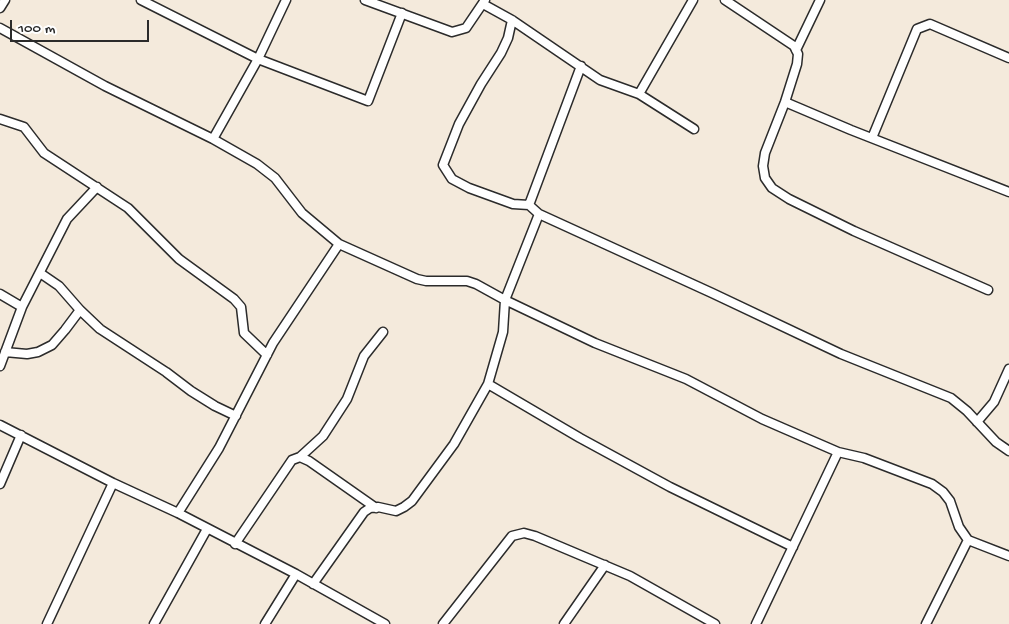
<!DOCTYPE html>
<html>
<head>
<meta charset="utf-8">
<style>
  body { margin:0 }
  #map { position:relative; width:1009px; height:624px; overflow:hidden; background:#f4eadc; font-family:"Gochi Hand",sans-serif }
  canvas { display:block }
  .scale { position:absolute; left:10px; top:20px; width:139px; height:22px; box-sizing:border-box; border:2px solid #2b2b2b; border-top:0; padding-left:6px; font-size:15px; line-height:18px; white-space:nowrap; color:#2b2b2b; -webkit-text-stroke:4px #fff; paint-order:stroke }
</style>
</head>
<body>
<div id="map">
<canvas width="1009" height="624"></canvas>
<div class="scale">100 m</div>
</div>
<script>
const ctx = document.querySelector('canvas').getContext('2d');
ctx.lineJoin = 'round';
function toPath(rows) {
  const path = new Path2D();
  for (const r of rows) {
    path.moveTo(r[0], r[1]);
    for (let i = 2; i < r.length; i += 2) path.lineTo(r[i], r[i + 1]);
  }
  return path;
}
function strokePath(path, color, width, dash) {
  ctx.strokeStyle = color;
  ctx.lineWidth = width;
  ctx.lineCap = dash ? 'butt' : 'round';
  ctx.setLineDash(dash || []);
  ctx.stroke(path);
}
const street = toPath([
  [141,0,258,59,368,101,402,13],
  [365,0,452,32,466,28,485,0],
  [725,0,794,46,798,54,797,64,785,102,765,153,763,166,765,178,772,188,789,199,854,231,988,290],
  [483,4,512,20,600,80,639,94,694,129],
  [0,8,5,0],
  [512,20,508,38,501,53,481,84,459,124,443,165,452,179,469,188,513,204,529,205],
  [0,28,105,86,213,139,257,164,275,178,302,213,339,244,417,279,426,281,467,281,476,284,505,300,595,343,686,379,762,419,838,452,864,458,932,484,943,492,950,501,959,527,968,540,1009,556],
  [796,50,820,0],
  [581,66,529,205,539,214,712,293,841,354,951,398,967,411,996,442,1009,451],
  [639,94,693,0],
  [785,102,851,130,1009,192],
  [0,119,24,127,44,153,128,208,179,259,234,299,241,307,244,333,267,355],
  [872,138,917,29,930,24,1009,58],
  [213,139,258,59,286,0],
  [40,273,59,286,80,310,100,329,166,372,191,391,215,406,236,416],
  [0,294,22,307],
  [5,352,27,354,38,352,52,345,65,330,80,310],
  [0,366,22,307,67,219,97,187],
  [488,384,580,438,670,487,793,547],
  [977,422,994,402,1009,369],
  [0,425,113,483,178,513,296,574,385,624],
  [300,457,323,436,347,399,364,356,383,332],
  [0,484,21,435],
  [178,513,219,448,273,343,339,244],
  [235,544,292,460,300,457,309,461,376,508],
  [313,584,364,512,370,508,378,507,396,511,404,507,412,501,454,444,488,384,503,332,505,300,539,214],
  [47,624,113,483],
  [154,624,207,529],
  [265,624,296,574],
  [443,624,512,536,524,533,535,536,630,576,715,624],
  [564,624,605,565],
  [756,624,838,452],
  [926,624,968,540]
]);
strokePath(street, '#2b2b2b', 11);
strokePath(street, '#fff', 8);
</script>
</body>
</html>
